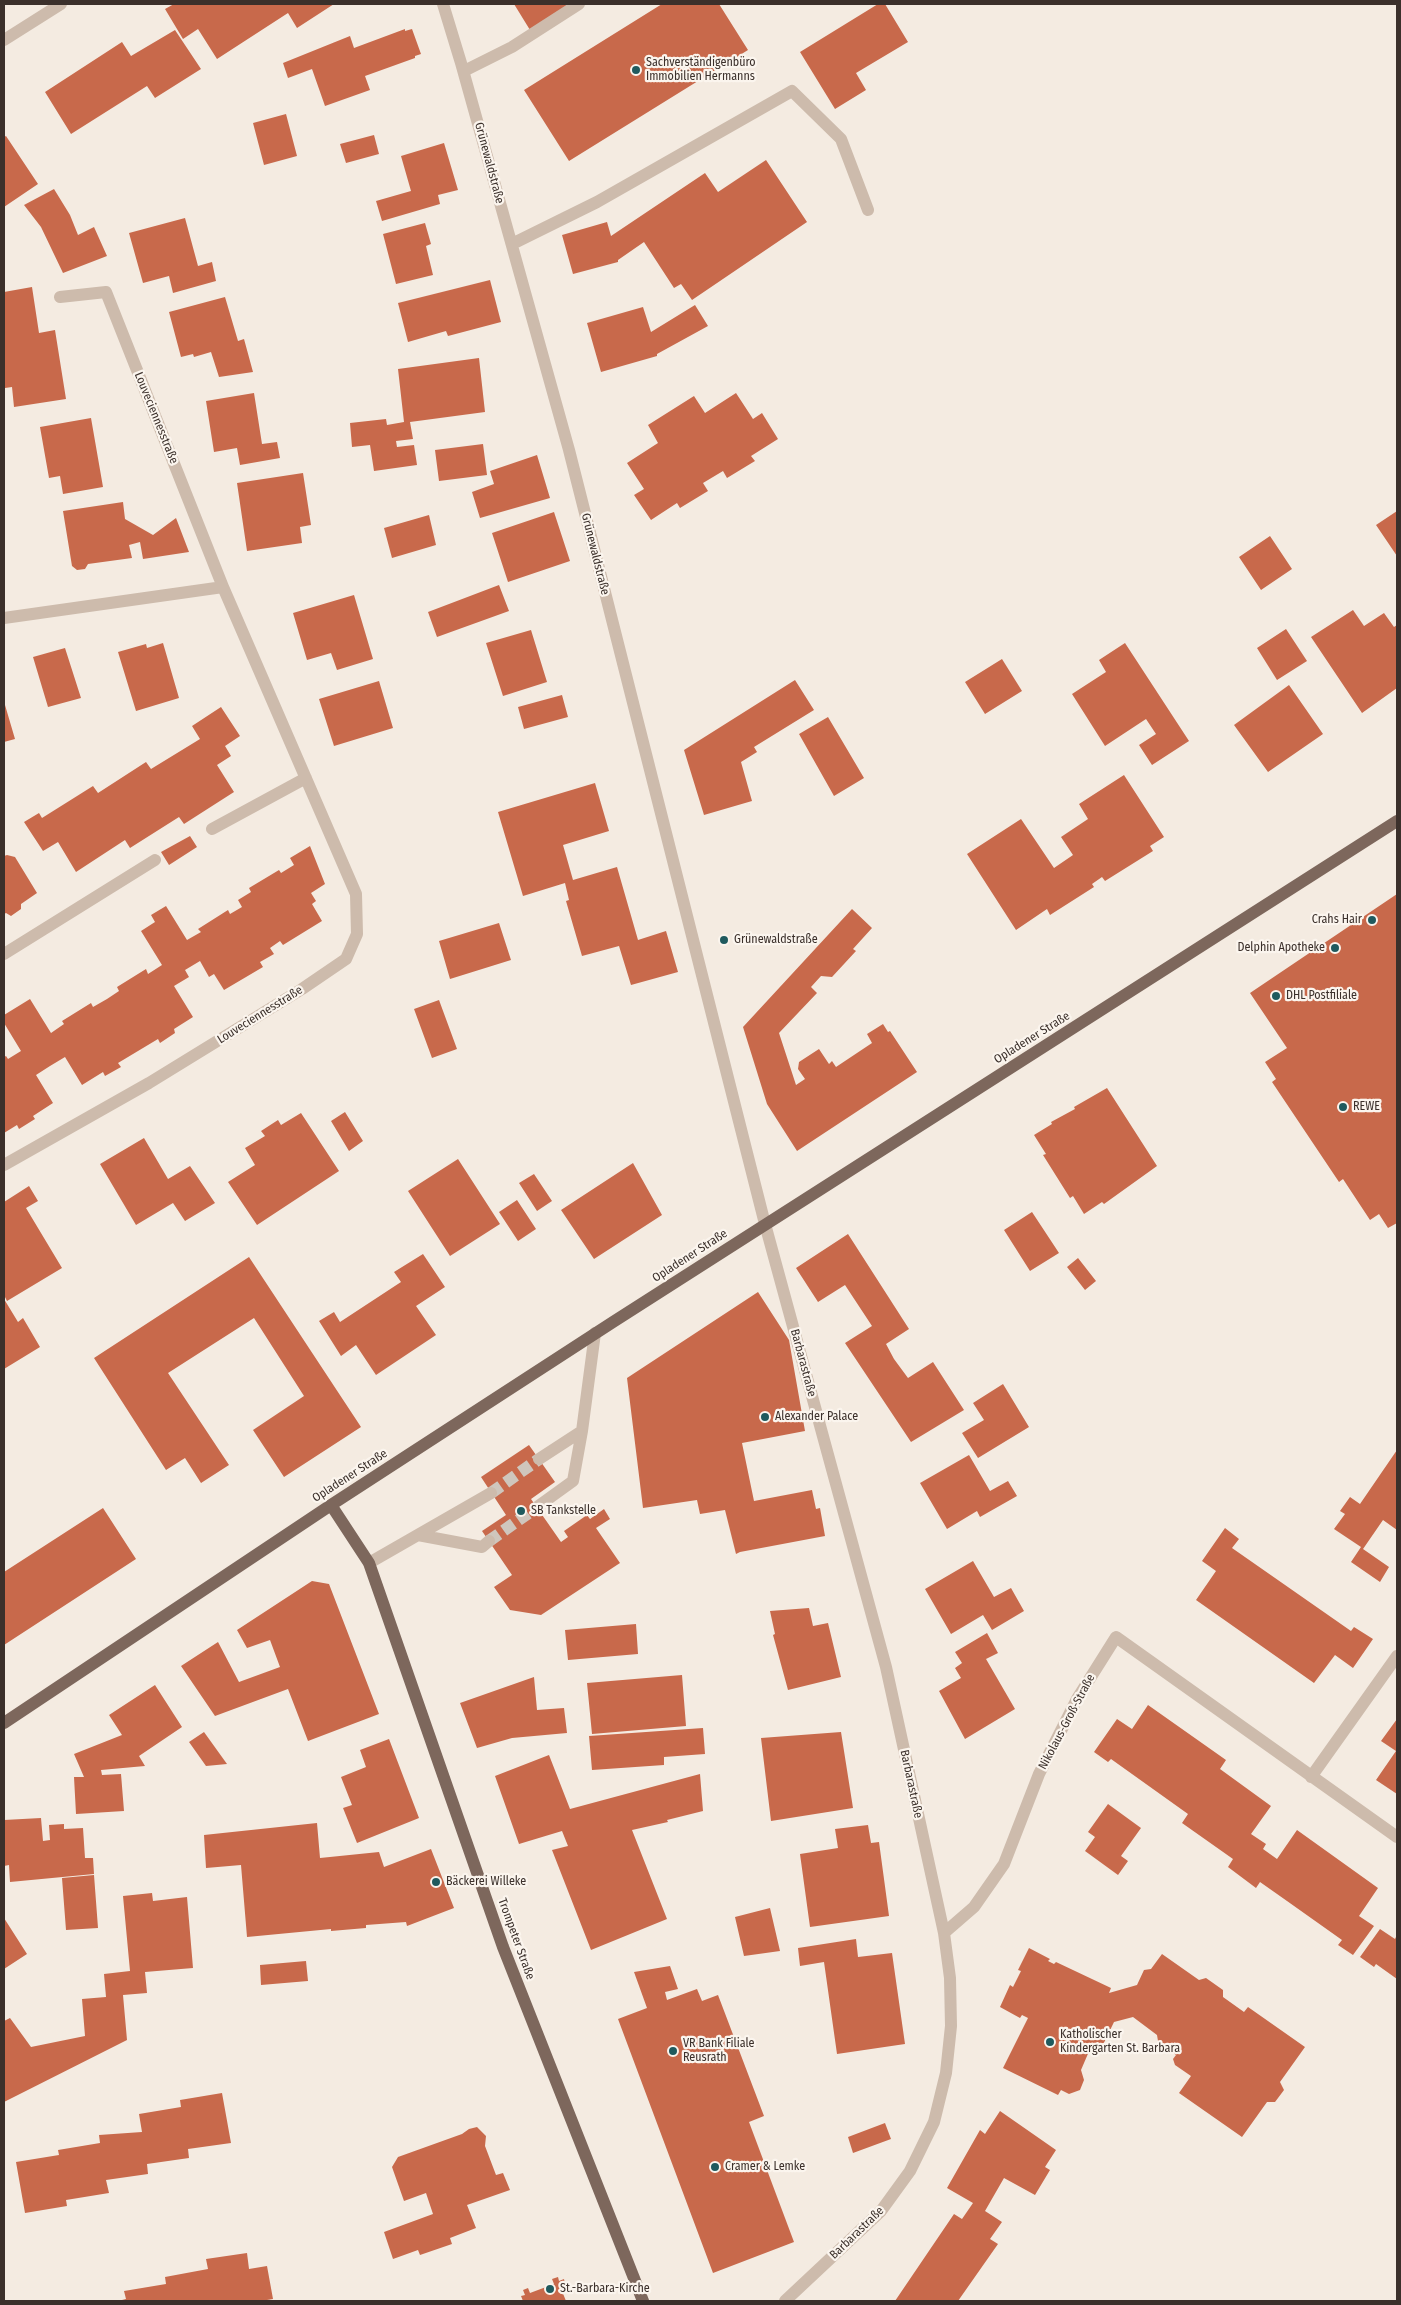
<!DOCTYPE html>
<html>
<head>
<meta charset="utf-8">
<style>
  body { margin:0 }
  #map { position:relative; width:1401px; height:2305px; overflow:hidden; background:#f4ebe1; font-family:"Fira Sans Condensed",sans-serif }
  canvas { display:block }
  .frame { position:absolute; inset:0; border:5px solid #3b302b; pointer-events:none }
</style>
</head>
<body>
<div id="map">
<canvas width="1401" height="2305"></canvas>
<div class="frame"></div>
</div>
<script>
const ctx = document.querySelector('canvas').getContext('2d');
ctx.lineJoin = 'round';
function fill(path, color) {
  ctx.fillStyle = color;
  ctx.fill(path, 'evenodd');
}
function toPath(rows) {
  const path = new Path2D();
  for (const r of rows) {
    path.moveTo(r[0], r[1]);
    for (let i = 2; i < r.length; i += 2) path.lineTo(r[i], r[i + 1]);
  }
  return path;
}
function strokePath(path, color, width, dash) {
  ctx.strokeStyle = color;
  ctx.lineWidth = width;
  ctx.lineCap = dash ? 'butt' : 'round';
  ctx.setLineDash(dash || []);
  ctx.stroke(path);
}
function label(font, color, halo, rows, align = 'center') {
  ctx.font = font + ' "Fira Sans Condensed",sans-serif';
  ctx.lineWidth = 4.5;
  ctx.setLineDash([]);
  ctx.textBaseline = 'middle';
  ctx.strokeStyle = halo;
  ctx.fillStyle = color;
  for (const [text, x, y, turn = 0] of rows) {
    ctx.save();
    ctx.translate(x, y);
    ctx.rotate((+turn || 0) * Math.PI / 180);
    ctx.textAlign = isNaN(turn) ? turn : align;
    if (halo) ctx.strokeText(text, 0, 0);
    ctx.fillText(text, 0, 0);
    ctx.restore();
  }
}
fill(toPath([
  [174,4,334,4,297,28,288,13,217,59,198,29,183,39,165,9],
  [514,4,571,4,530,30],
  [662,4,719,4,748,50,569,161,524,90],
  [878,4,885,4,908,42,856,73,866,90,835,109,800,52],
  [405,29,405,31,412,29,421,54,415,56,415,58,365,76,370,90,325,106,312,69,288,78,283,63,350,36,354,48],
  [175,30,201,69,155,98,147,86,71,134,45,92,122,42,131,56],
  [286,114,297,156,264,165,253,123],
  [374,135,379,154,346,163,340,144],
  [6,136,38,184,4,207,4,137],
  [444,143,458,190,438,195,440,204,382,221,376,201,411,191,401,156],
  [766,160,807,222,692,300,681,284,674,288,644,242,618,260,618,262,573,274,562,235,607,222,611,236,705,173,718,192],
  [54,189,70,215,78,235,94,227,107,256,63,273,41,227,24,205],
  [185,218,198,266,212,262,216,281,173,293,169,276,143,283,129,233],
  [425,223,431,244,426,246,433,275,396,284,383,234],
  [490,280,501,322,448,336,446,331,408,342,398,303],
  [32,287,39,333,55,330,66,399,14,407,12,387,5,388,4,380,4,292],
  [225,297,238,341,244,339,253,372,219,377,211,352,194,357,193,354,181,357,169,312],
  [695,305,708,326,657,354,657,356,601,372,587,323,643,307,651,332],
  [479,358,485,412,410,422,413,439,396,441,397,447,414,445,417,465,374,471,370,445,352,447,350,423,386,419,387,425,404,422,398,369],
  [254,393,262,444,277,442,280,458,240,465,237,448,214,452,206,401],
  [736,393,753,419,762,413,778,439,751,456,755,461,727,478,723,471,703,483,708,491,680,508,677,503,651,520,634,495,644,489,627,463,658,443,648,425,694,396,705,413],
  [91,418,103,487,63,494,60,476,49,478,40,427],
  [483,444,487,475,439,481,435,450],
  [537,455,550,498,480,518,472,492,494,484,490,471],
  [303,473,311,525,300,527,302,543,247,551,237,483],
  [123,502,125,519,153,535,176,518,189,552,143,559,140,542,129,545,132,558,88,564,85,569,77,570,72,566,63,511],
  [1397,511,1397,556,1376,525],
  [554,512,570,561,508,582,492,533],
  [429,515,436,545,392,558,384,528],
  [1270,536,1292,569,1261,590,1239,557],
  [499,585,509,611,437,637,428,612],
  [354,595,373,659,337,670,331,653,307,660,293,613],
  [1353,610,1364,626,1384,613,1394,627,1397,625,1397,688,1362,713,1311,637],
  [1286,629,1307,661,1277,680,1257,648],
  [531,630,547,682,503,696,486,643],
  [163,643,179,698,136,711,118,652,146,644,147,648],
  [1125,643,1189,741,1152,765,1139,745,1156,734,1146,719,1105,746,1072,694,1106,672,1099,660],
  [65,648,81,698,48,707,33,657],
  [1002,659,1022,691,985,714,965,682],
  [795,680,814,710,754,747,757,752,741,762,752,801,704,815,684,750],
  [379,681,393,728,334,746,319,699],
  [1289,685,1323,734,1268,772,1234,725],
  [562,695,568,717,524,729,518,707],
  [5,705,15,739,4,742,4,706],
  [221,707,240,736,225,746,231,756,217,765,234,792,184,824,179,817,130,848,125,840,76,872,58,842,43,851,24,822,39,813,42,818,93,786,98,793,146,762,151,769,200,739,192,726],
  [828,717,864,778,834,796,799,734],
  [1124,775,1164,837,1150,846,1153,851,1105,881,1102,877,1092,884,1094,887,1050,915,1047,909,1016,930,967,854,1021,819,1054,868,1073,855,1061,837,1088,819,1079,804],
  [595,783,609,831,563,845,573,880,617,867,638,940,666,931,678,972,631,985,619,946,582,956,566,901,569,900,565,883,523,896,498,812],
  [190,836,197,847,169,865,161,852],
  [310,846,325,884,311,893,316,901,312,904,322,921,283,945,280,941,270,948,274,954,260,962,263,967,224,990,214,974,209,977,200,961,185,970,189,977,174,986,193,1017,174,1029,175,1033,160,1043,158,1039,118,1063,121,1067,105,1076,103,1072,82,1085,65,1057,50,1066,36,1075,53,1103,33,1116,35,1119,19,1129,17,1125,4,1133,4,1057,6,1056,8,1059,21,1051,4,1023,4,1015,30,999,51,1033,64,1024,62,1021,91,1003,93,1007,107,999,119,991,117,987,146,969,148,974,162,965,141,931,155,922,151,915,166,906,187,940,201,932,198,929,228,910,230,914,242,907,238,900,251,892,249,888,279,870,281,873,294,865,290,858],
  [7,855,15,857,37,893,21,904,21,909,11,916,6,913,4,914,4,856],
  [1397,894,1397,1223,1388,1228,1379,1214,1370,1220,1343,1179,1339,1182,1272,1082,1276,1079,1265,1062,1287,1048,1250,993],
  [852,909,872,928,853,949,856,951,832,977,821,976,811,987,817,993,779,1033,796,1085,805,1079,798,1069,799,1062,819,1049,829,1064,832,1061,836,1067,872,1043,867,1034,883,1024,888,1032,890,1031,917,1072,797,1151,767,1104,743,1027],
  [499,923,511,960,450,979,439,941],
  [439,1000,457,1049,432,1058,414,1009],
  [1107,1088,1157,1166,1104,1204,1102,1202,1084,1214,1073,1196,1070,1198,1043,1155,1046,1154,1034,1135,1052,1124,1051,1122,1075,1109,1074,1107],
  [345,1112,363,1141,349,1151,331,1121],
  [301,1113,339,1171,257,1225,228,1182,255,1165,245,1148,265,1136,261,1131,278,1120,281,1125],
  [144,1138,168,1179,190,1166,215,1203,185,1221,173,1203,136,1225,100,1164],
  [458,1159,500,1224,450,1256,408,1191],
  [633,1163,662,1215,594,1259,561,1210],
  [534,1174,552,1201,537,1211,519,1183],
  [29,1186,38,1201,26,1208,62,1268,7,1301,4,1295,4,1202],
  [517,1200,536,1229,518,1241,499,1212],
  [1032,1212,1059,1253,1030,1271,1004,1230],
  [848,1234,909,1329,886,1344,894,1359,908,1378,933,1362,964,1410,911,1442,845,1343,872,1326,845,1285,818,1302,796,1268],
  [423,1254,445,1287,416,1306,436,1335,376,1375,356,1345,341,1356,319,1321,334,1312,340,1322,401,1282,394,1272],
  [249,1257,361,1427,284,1477,253,1430,304,1396,254,1318,168,1373,229,1465,201,1483,185,1458,166,1470,94,1358],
  [1078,1258,1096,1281,1085,1290,1067,1267],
  [758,1292,789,1340,805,1431,742,1443,754,1501,812,1490,816,1509,820,1508,825,1536,740,1552,736,1554,725,1510,700,1514,697,1500,643,1508,627,1378],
  [4,1299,18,1322,23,1318,40,1347,4,1369],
  [1003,1384,1029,1427,978,1458,962,1433,984,1420,973,1403],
  [529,1445,555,1482,531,1499,561,1542,568,1537,564,1531,587,1515,590,1519,604,1509,610,1519,596,1528,620,1563,541,1615,510,1610,494,1587,512,1575,482,1531,506,1515,481,1477],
  [1397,1450,1397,1530,1383,1520,1363,1549,1389,1567,1380,1582,1351,1562,1361,1547,1334,1529,1345,1514,1340,1511,1350,1497,1360,1504],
  [969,1455,990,1491,1008,1481,1017,1496,980,1517,977,1511,947,1529,920,1483],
  [103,1508,136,1559,4,1645,4,1572],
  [1225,1528,1239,1539,1232,1548,1351,1631,1354,1627,1373,1639,1353,1668,1335,1655,1314,1683,1196,1600,1216,1571,1202,1561],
  [973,1561,994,1597,1011,1588,1024,1611,992,1630,983,1615,951,1634,925,1589],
  [312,1581,329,1584,379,1714,308,1741,288,1689,215,1716,181,1666,218,1642,239,1682,280,1667,270,1640,247,1648,237,1630],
  [809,1608,813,1626,828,1623,841,1677,788,1690,773,1635,775,1634,770,1611],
  [636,1624,638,1654,568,1660,565,1630],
  [987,1633,998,1653,986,1659,1015,1709,965,1739,939,1691,961,1678,955,1668,962,1663,955,1652],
  [682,1675,686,1726,592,1734,587,1683],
  [534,1677,537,1710,564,1708,567,1733,512,1738,477,1748,460,1703],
  [155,1685,182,1727,139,1756,145,1766,101,1770,102,1775,121,1774,124,1811,76,1814,74,1777,84,1777,74,1754,122,1735,109,1715],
  [1148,1705,1226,1760,1220,1769,1271,1806,1251,1834,1266,1844,1263,1849,1277,1859,1297,1830,1378,1888,1359,1916,1374,1926,1353,1955,1338,1945,1342,1940,1287,1901,1260,1882,1256,1888,1228,1867,1233,1859,1182,1823,1188,1814,1111,1759,1108,1762,1094,1752,1117,1719,1132,1729],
  [1397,1719,1397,1794,1376,1780,1396,1751,1381,1741],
  [703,1728,705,1754,664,1757,664,1765,592,1770,589,1736],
  [204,1732,227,1764,206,1766,189,1742],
  [841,1732,853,1808,771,1821,761,1738],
  [389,1739,419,1818,357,1843,343,1808,352,1805,341,1777,366,1767,360,1750],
  [549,1755,570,1809,700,1774,703,1811,667,1820,668,1822,632,1830,667,1919,591,1950,552,1850,568,1846,562,1831,519,1844,495,1776],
  [1108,1804,1141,1828,1121,1856,1128,1861,1118,1875,1085,1851,1095,1837,1088,1832],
  [41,1818,43,1841,50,1840,49,1825,64,1824,64,1829,83,1828,85,1858,93,1858,94,1874,10,1882,9,1865,4,1866,4,1820],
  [317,1823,320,1858,379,1852,384,1867,431,1849,454,1908,407,1926,406,1922,366,1925,366,1928,331,1931,331,1929,247,1937,241,1865,206,1868,204,1835],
  [868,1825,871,1843,879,1842,889,1916,810,1927,800,1854,838,1848,835,1829],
  [94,1875,98,1928,66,1930,62,1878],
  [152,1893,153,1901,187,1897,193,1968,145,1972,147,1993,123,1995,127,2040,4,2102,4,2021,10,2018,31,2047,85,2036,82,1999,106,1997,104,1974,130,1971,123,1896],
  [770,1908,780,1951,744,1956,735,1917],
  [4,1918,27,1954,4,1969],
  [1380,1929,1395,1939,1397,1935,1397,1979,1376,1964,1374,1967,1360,1957],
  [856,1939,858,1957,892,1953,905,2044,837,2054,824,1962,800,1966,798,1948],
  [1029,1948,1050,1959,1048,1961,1054,1964,1056,1962,1111,1988,1109,1993,1137,1985,1144,1970,1151,1969,1162,1954,1199,1980,1206,1978,1223,1990,1223,1997,1244,2012,1248,2007,1305,2047,1280,2082,1284,2090,1275,2102,1267,2102,1242,2137,1179,2093,1191,2076,1175,2065,1173,2059,1176,2055,1158,2041,1157,2035,1133,2017,1114,2022,1099,2053,1090,2049,1081,2070,1084,2080,1080,2090,1069,2094,1061,2090,1058,2095,1003,2068,1028,2018,1022,2015,1020,2018,1000,2007,1010,1985,1013,1987,1021,1971,1018,1970],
  [306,1961,308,1981,261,1985,260,1965],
  [670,1966,678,1989,665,1992,667,2000,697,1989,702,2001,718,1995,764,2116,749,2122,794,2242,713,2273,618,2019,647,2008,634,1972],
  [222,2093,231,2143,188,2149,189,2158,147,2164,148,2174,106,2180,109,2193,66,2200,67,2206,25,2213,16,2162,59,2155,58,2150,100,2143,99,2135,142,2132,139,2114,181,2107,180,2100],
  [1000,2111,1056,2150,1045,2167,1050,2170,1035,2195,1004,2178,985,2211,1002,2222,990,2239,998,2244,958,2301,895,2301,954,2214,962,2219,973,2203,947,2188,980,2130,985,2134],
  [885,2123,891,2139,853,2153,848,2137],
  [477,2127,486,2136,485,2146,496,2175,503,2173,510,2190,467,2205,476,2228,450,2238,452,2244,420,2255,418,2250,393,2259,384,2232,433,2214,426,2193,404,2201,392,2167,398,2157,462,2134,469,2129],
  [247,2253,249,2269,267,2266,273,2299,261,2301,118,2301,126,2299,124,2291,166,2284,165,2277,208,2269,206,2259],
  [558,2277,559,2281,564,2279,565,2284,560,2286,566,2301,523,2301,521,2296,525,2295,523,2290,528,2288,530,2293,554,2284,552,2279]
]), '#c8694b');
strokePath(toPath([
  [491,1493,539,1459],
  [489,1541,537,1507]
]), '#cfc6bd', 12, [12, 6]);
strokePath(toPath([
  [443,4,461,63,569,450,765,1224,886,1667,944,1933,950,1978,951,2026,946,2073,934,2122,910,2171,881,2211,785,2301],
  [4,40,61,4],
  [464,71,512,47,579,4],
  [512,244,597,202,792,91,841,139,868,210],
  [60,297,106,292,223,587],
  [4,618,223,587,356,894,357,934,346,959,302,989,149,1083,4,1165],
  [212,829,306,778],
  [4,954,155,860],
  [539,1459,582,1431,595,1333],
  [537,1507,573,1481,582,1431],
  [418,1535,482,1547,489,1541],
  [369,1563,491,1493],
  [1311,1777,1397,1656],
  [944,1933,974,1907,1004,1864,1039,1774,1077,1699,1116,1637,1397,1837]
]), '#cdbbac', 12);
strokePath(toPath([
  [331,1505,369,1563,503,1947,643,2301],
  [4,1723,331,1505,613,1322,1397,821]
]), '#7d675c', 12);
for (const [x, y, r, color] of [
  [636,70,5,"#1f5a5e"],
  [1372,920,5,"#1f5a5e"],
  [724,940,5,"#1f5a5e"],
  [1335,948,5,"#1f5a5e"],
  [1276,996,5,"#1f5a5e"],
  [1343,1107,5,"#1f5a5e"],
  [765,1417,5,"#1f5a5e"],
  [521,1511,5,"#1f5a5e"],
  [436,1882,5,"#1f5a5e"],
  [1050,2042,5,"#1f5a5e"],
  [673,2051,5,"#1f5a5e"],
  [715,2167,5,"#1f5a5e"],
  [550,2289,5,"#1f5a5e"]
]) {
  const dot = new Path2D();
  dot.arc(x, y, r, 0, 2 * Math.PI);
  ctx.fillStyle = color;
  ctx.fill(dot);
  strokePath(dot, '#fbf5ee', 2);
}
label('12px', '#3b302b', '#fbf5ee', [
  ["Sachverständigenbüro",646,63],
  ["Immobilien Hermanns",646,77],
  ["Crahs Hair",1362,920,"right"],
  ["Grünewaldstraße",734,940],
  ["Delphin Apotheke",1325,948,"right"],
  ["DHL Postfiliale",1286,996],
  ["REWE",1353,1107],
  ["Alexander Palace",775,1417],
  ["SB Tankstelle",531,1511],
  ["Bäckerei Willeke",446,1882],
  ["Katholischer",1060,2035],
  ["Kindergarten St. Barbara",1060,2049],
  ["VR Bank Filiale",683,2044],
  ["Reusrath",683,2058],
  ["Cramer & Lemke",725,2167],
  ["St.-Barbara-Kirche",560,2289]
], 'left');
label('12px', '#3b302b', '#fbf5ee', [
  ["Grünewaldstraße",489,163,75],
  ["Louveciennesstraße",156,418,68],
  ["Grünewaldstraße",595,554,76],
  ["Louveciennesstraße",260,1015,-32],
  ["Opladener Straße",1032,1038,-32],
  ["Opladener Straße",690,1256,-33],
  ["Barbarastraße",803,1363,75],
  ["Opladener Straße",350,1476,-33],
  ["Nikolaus-Groß-Straße",1067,1722,-62],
  ["Barbarastraße",911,1784,78],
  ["Trompeter Straße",516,1939,70],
  ["Barbarastraße",857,2233,-44]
]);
</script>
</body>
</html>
